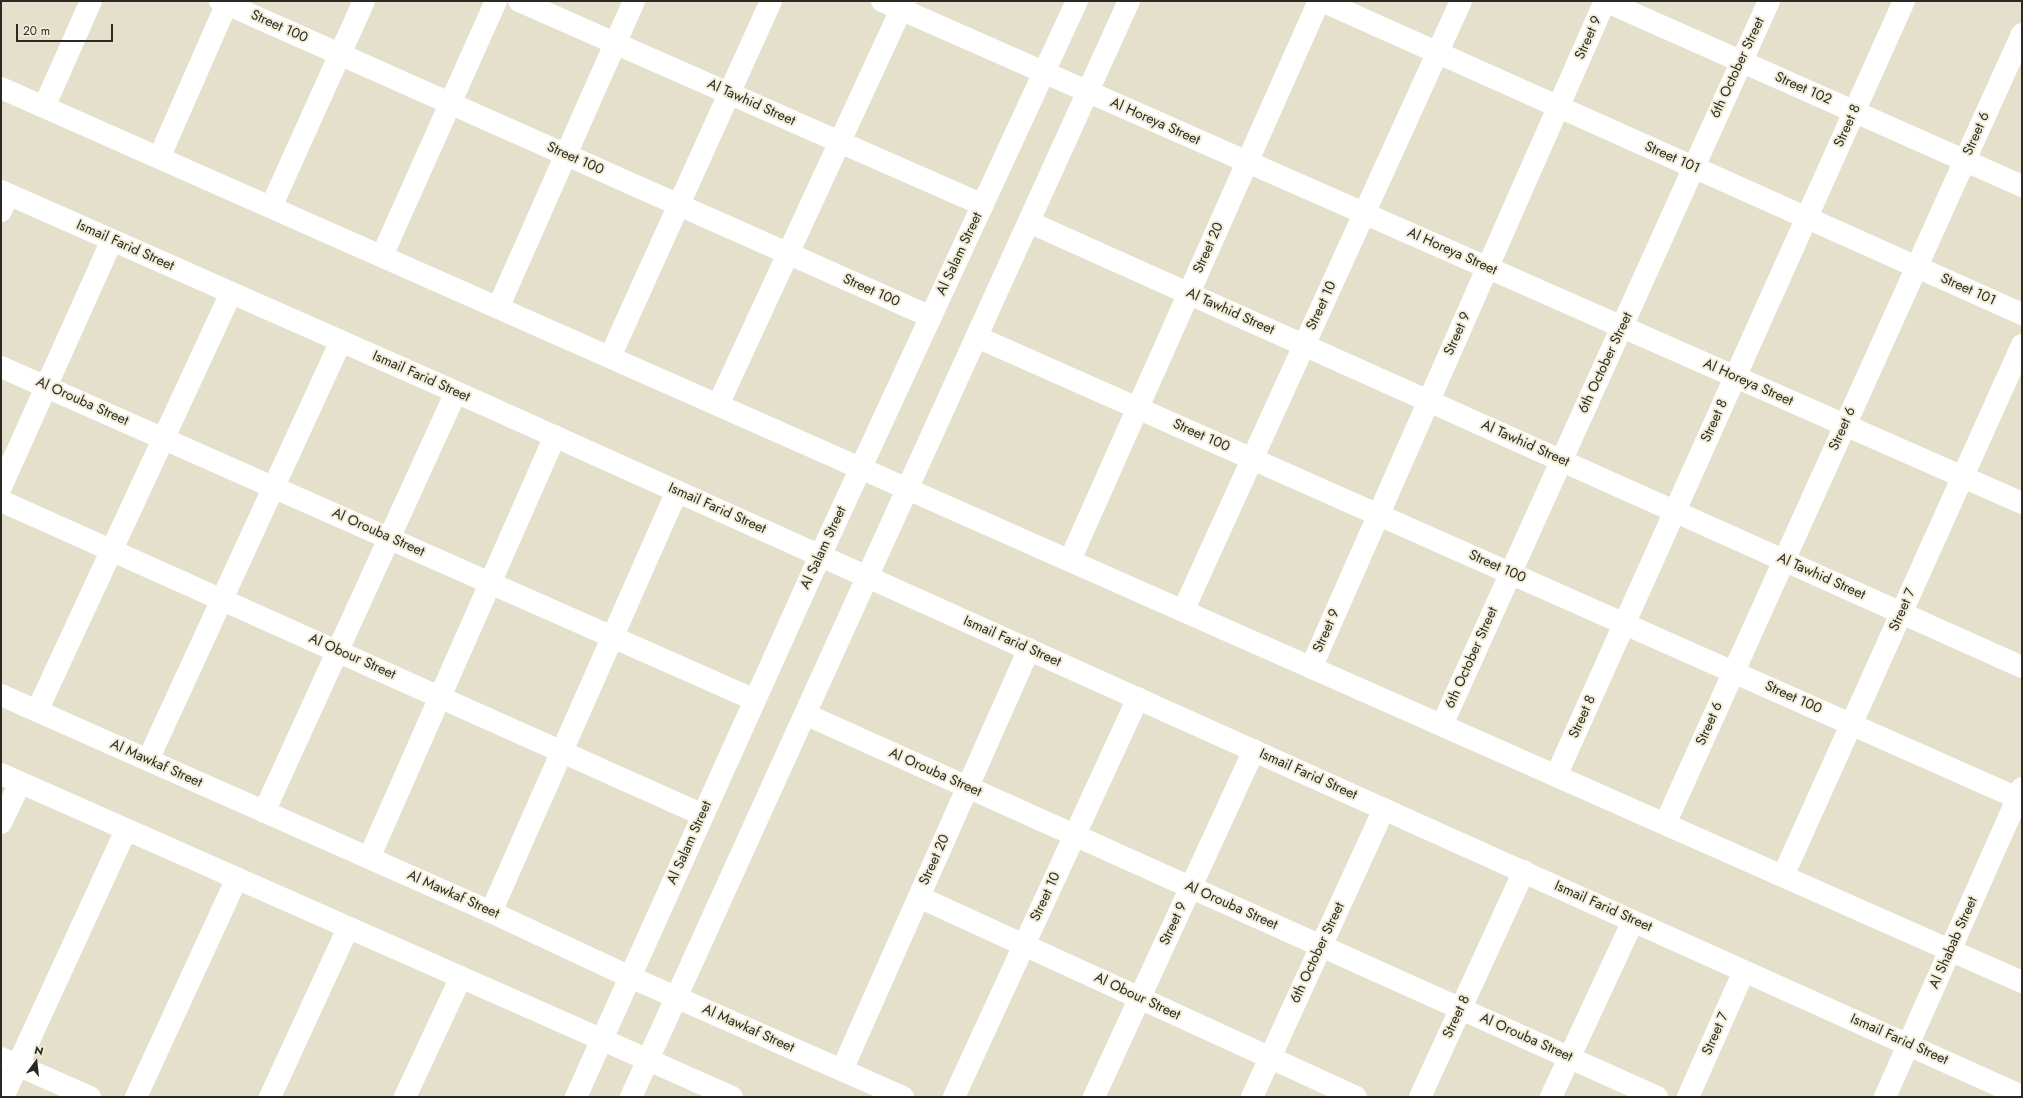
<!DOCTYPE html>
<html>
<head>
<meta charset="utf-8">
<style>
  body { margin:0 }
  #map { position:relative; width:2023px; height:1098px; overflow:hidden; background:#e4e0cc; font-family:Jost,sans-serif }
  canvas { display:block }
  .frame { position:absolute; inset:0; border:2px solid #2b2922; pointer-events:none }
  .north { position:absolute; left:16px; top:1042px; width:40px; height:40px; -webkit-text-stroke:3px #f2edd9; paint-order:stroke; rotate:15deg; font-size:11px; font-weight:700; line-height:16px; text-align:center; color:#2b2922 }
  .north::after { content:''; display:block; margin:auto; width:14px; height:18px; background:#2b2922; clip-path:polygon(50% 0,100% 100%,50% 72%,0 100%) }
  .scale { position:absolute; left:16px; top:24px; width:97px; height:18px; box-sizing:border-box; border:2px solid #2b2922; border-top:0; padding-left:5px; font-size:12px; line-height:14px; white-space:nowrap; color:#2b2922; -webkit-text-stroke:3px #f2edd9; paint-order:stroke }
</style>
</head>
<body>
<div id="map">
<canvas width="2023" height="1098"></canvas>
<div class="frame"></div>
<div class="north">N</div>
<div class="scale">20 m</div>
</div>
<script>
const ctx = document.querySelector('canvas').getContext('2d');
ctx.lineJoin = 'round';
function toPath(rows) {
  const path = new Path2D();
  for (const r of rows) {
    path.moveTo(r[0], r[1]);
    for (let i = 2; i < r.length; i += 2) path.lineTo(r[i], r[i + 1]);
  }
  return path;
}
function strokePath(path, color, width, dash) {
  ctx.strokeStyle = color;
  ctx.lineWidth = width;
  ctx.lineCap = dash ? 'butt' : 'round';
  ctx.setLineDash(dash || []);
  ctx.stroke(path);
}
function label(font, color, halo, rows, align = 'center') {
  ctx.font = font + ' Jost,sans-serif';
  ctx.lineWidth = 4;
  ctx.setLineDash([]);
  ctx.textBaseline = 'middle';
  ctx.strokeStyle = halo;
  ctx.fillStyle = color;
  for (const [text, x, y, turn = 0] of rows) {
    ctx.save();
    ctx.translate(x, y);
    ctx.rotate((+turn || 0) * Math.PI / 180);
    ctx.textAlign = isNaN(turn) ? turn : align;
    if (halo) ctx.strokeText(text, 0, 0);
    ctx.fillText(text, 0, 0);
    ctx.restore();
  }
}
strokePath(toPath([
  [220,1,931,317],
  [519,1,983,205],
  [882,1,2022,503],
  [1322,1,2022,314],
  [1605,1,2022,186],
  [1,88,2022,982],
  [44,107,91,1],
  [159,158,228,1],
  [1,191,456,392,2022,1096],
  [271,207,364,1],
  [1,211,8,195],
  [1029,222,2022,667],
  [382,256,496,1],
  [498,308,634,1],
  [977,337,2022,800],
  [610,357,771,1],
  [1,367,755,700],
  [718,405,905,1],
  [1,487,112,240],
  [1,501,703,815],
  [1070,560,1319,1],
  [1183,611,1461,1],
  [1311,668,1605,1],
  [1,695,491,912,630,977,903,1097],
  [37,711,231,293],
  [805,714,1657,1097],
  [1442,725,1769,1],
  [148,760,341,341],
  [1,774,732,1097],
  [1556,776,1904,1],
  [264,812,456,392],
  [1,823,20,783],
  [1665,824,2022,34],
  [369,858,555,436],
  [1783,876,2022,345],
  [919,897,1356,1097],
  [491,912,677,491],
  [1,1058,90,1097],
  [842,1070,1029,649],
  [3,1097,126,830],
  [136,1097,237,878],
  [270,1097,348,928],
  [405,1097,461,977],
  [576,1097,820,556,1077,1],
  [631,1097,1129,1],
  [954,1097,1138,698],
  [1094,1097,1254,750],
  [1252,1097,1384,809],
  [1420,1097,1524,871],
  [1551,1097,1633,921],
  [1688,1097,1744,971],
  [1885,1097,2022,788]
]), '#fff', 22);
label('14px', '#2b2922', '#f2edd9', [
  ["Street 100",279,27,24],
  ["Street 9",1589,38,-66],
  ["6th October Street",1738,68,-65],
  ["Street 102",1803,89,24],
  ["Al Tawhid Street",751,103,24],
  ["Al Horeya Street",1155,122,24],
  ["Street 8",1848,126,-66],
  ["Street 6",1977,134,-66],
  ["Street 101",1672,158,24],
  ["Street 100",575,159,24],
  ["Ismail Farid Street",125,246,24],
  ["Street 20",1209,248,-66],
  ["Al Horeya Street",1452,252,24],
  ["Al Salam Street",960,254,-65],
  ["Street 101",1968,290,24],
  ["Street 100",871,291,24],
  ["Street 10",1322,306,-65],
  ["Al Tawhid Street",1230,312,24],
  ["Street 9",1458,334,-66],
  ["6th October Street",1606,363,-65],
  ["Ismail Farid Street",421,377,24],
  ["Al Horeya Street",1748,383,24],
  ["Al Orouba Street",82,402,24],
  ["Street 8",1715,421,-66],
  ["Street 6",1843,429,-66],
  ["Street 100",1201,436,24],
  ["Al Tawhid Street",1525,444,24],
  ["Ismail Farid Street",717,509,24],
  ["Al Orouba Street",378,533,24],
  ["Al Salam Street",824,548,-65],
  ["Street 100",1497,567,24],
  ["Al Tawhid Street",1821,577,24],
  ["Street 7",1903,610,-66],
  ["Street 9",1327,631,-66],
  ["Ismail Farid Street",1012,642,24],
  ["Al Obour Street",352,657,24],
  ["6th October Street",1472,658,-66],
  ["Street 100",1793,698,24],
  ["Street 8",1583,717,-66],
  ["Street 6",1710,724,-66],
  ["Al Mawkaf Street",156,764,24],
  ["Al Orouba Street",935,773,24],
  ["Ismail Farid Street",1308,775,24],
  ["Al Salam Street",690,843,-66],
  ["Street 20",935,860,-66],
  ["Al Mawkaf Street",453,895,24],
  ["Street 10",1046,897,-65],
  ["Al Orouba Street",1231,906,24],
  ["Ismail Farid Street",1603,907,24],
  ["Street 9",1174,924,-65],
  ["Al Shabab Street",1954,943,-66],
  ["6th October Street",1318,953,-65],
  ["Al Obour Street",1137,997,25],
  ["Street 8",1457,1017,-65],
  ["Al Mawkaf Street",748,1029,24],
  ["Street 7",1716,1034,-66],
  ["Al Orouba Street",1526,1038,24],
  ["Ismail Farid Street",1899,1040,24]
]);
</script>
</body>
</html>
